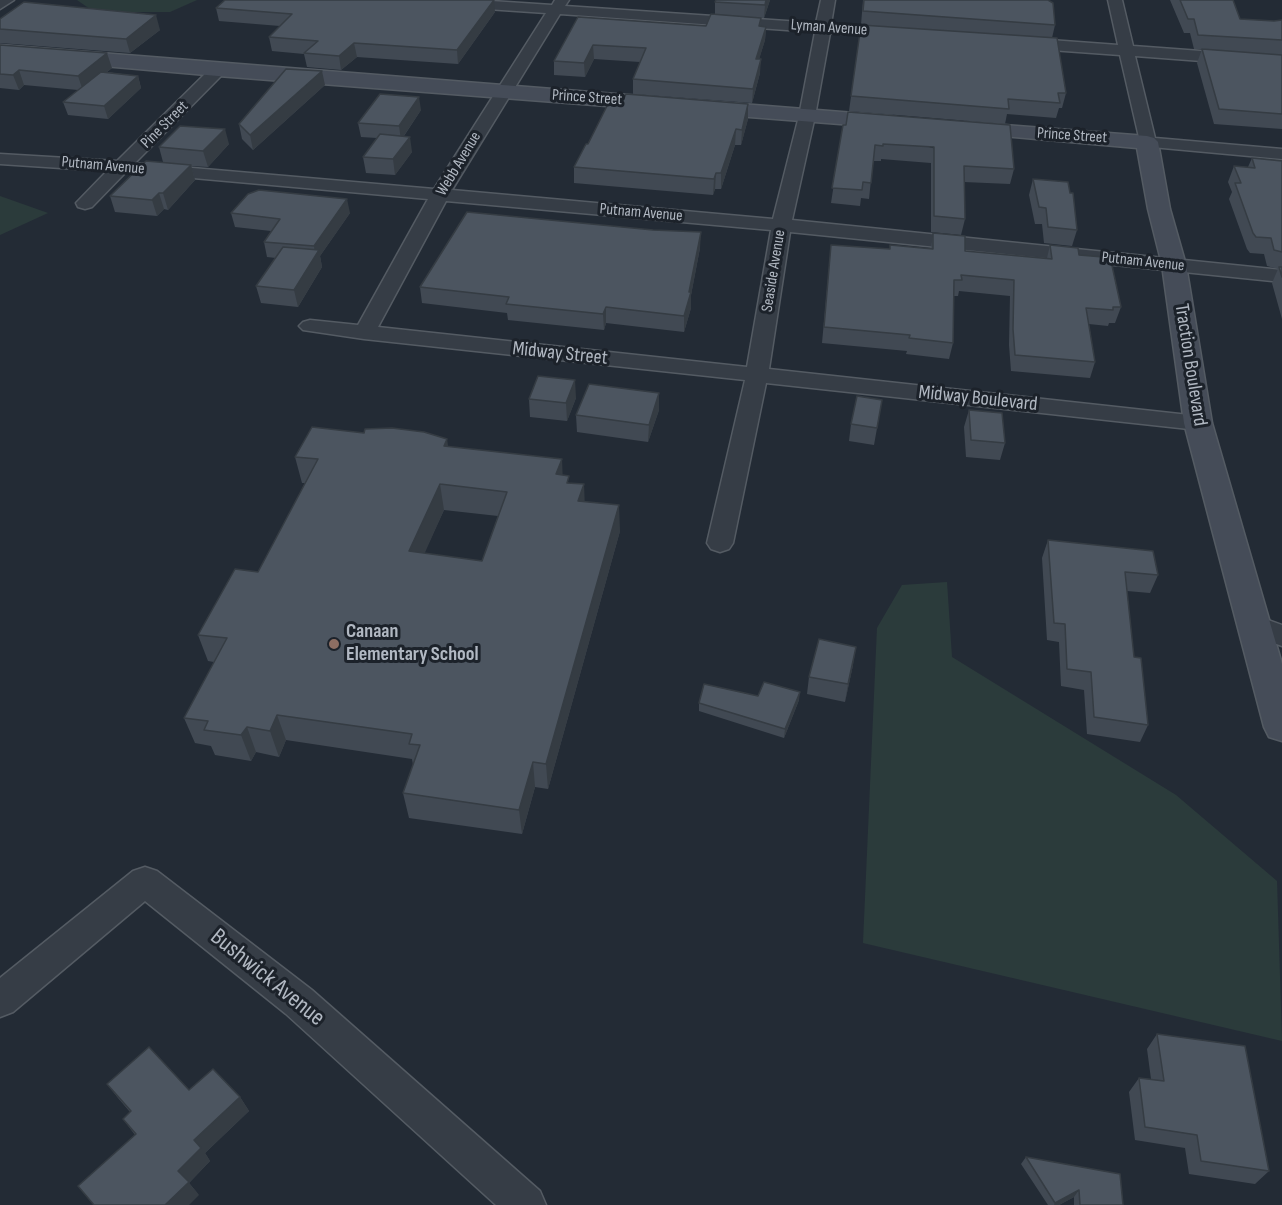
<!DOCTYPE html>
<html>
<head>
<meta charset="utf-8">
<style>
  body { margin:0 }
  canvas { display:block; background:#232b35 }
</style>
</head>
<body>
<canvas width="1282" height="1205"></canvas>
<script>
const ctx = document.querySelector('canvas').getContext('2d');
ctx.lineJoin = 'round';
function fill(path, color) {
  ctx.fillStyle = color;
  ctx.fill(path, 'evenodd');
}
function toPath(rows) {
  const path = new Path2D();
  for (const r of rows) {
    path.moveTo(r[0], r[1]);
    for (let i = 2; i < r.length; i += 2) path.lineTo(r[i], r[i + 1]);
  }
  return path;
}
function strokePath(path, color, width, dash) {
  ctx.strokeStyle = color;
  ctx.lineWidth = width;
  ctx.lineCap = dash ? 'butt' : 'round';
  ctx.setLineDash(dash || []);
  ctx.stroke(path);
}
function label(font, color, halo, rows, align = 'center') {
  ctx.font = font + ' "Sofia Sans Condensed",sans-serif';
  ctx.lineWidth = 6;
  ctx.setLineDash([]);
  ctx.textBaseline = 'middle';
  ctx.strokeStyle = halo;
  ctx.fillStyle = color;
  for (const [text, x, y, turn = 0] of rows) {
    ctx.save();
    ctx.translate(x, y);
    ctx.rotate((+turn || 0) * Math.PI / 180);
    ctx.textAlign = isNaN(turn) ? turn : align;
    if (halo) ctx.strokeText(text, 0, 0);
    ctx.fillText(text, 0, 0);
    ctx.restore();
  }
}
fill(toPath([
  [77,0,197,0,170,12,107,12,90,9],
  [0,196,48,213,0,235],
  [947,582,952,657,1176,795,1277,881,1282,1041,863,943,877,628,902,585]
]), '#2b3b3b');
const street = toPath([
  [0,0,14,0,0,9,0,0],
  [406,0,476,0,552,5,555,0,569,0,565,6,816,23,821,0,835,0,831,24,898,29,905,33,898,37,830,33,815,116,792,220,1282,270,1282,282,790,232,769,369,1198,416,1206,418,1210,423,1206,428,1198,430,766,383,733,543,729,549,720,552,711,549,707,543,745,380,364,339,303,330,299,326,303,322,310,320,358,325,428,199,126,172,92,207,85,209,78,207,76,203,107,171,0,164,0,154,117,161,212,67,218,65,224,67,226,70,224,73,135,163,434,189,546,13,413,4,406,0],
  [560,14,815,32,799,116,773,219,452,190,560,14],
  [446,201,771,230,747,367,378,327,446,201],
  [1108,0,1122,0,1133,46,1282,57,1282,67,1135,56,1155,138,1282,149,1282,159,1141,146,1120,55,1023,48,1015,43,1023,38,1118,45,1108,0],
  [1254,615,1282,625,1282,646,1244,632,1240,625,1244,618,1254,615],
  [145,867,157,871,312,990,540,1191,546,1205,496,1205,286,1014,145,901,13,1012,0,1017,0,978,133,871,145,867]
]);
const secondary = toPath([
  [0,45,892,116,899,118,902,122,899,126,892,128,218,76,0,57,0,45],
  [965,122,1147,136,1154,138,1158,142,1170,209,1186,265,1212,423,1282,664,1282,741,1269,737,1264,727,1184,423,1162,265,1148,209,1137,148,958,132,955,128,958,124,965,122]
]);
strokePath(street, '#545b63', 3);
strokePath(secondary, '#545b63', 3);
fill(street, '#363d46');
fill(secondary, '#454c58');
fill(toPath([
  [770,0,764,18,761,18,760,26,766,27,765,40,759,59,760,73,752,103,633,94,633,79,640,62,594,59,585,77,554,75,554,61,578,17,706,26,715,15,715,2],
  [863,0,1055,25,1052,38,1066,93,1062,108,1059,108,1056,118,1007,114,1005,124,849,111,861,25],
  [1170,0,1233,0,1240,19,1274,21,1282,20,1282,129,1214,124,1197,63,1202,49,1194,49,1190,33,1184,33],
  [216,8,495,12,458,64,357,57,341,70,307,67,304,54,272,51,269,37,280,26,219,21],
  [0,19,160,30,130,53,0,43],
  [0,45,112,68,107,72,138,76,141,88,108,119,68,115,63,102,78,90,24,85,19,90,0,88],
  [325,85,253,150,242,139,239,124],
  [748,104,748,119,741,145,735,145,721,189,715,189,713,195,574,183,574,167,588,144,621,105],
  [421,110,404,136,412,152,395,175,366,173,363,157,377,138,361,137,358,123],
  [843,125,1014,169,1010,184,964,182,965,219,961,235,931,232,931,163,881,159,881,161,873,161,869,199,861,198,860,206,831,203],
  [229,144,208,167,191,166,195,180,168,210,164,209,157,216,115,212,110,196,163,162,159,147],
  [1252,158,1282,161,1282,319,1272,283,1278,269,1267,266,1264,254,1250,253,1247,249,1229,199,1232,192,1228,182,1234,166,1248,167],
  [1033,179,1077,230,1072,246,1044,243,1042,224,1035,224,1029,195],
  [231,213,350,213,320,256,322,267,298,307,261,303,256,286,276,258,267,257,264,242,271,231,235,227],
  [933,233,965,251,1047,258,1050,245,1079,255,1121,307,1115,323,1109,323,1108,326,1089,324,1095,362,1090,378,1011,371,1009,345,1010,296,959,291,958,296,954,296,953,343,949,359,906,354,907,351,822,343,831,245,890,249,931,249],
  [700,248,691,295,691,308,684,332,606,323,604,330,508,320,507,313,422,303,420,287],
  [659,393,659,410,648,442,577,432,576,415],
  [576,398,567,421,530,417,529,399],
  [882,400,874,445,849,441,851,424],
  [969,410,1005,443,1000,460,966,457,964,427],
  [448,446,562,475,584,501,620,531,548,789,535,787,522,834,409,818,403,793,413,765,412,759,286,740,279,757,256,752,251,761,215,755,211,746,195,743,184,718,214,662,208,661,198,635,258,572,305,483,302,483,295,457],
  [444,510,498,516,482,561,424,553],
  [1048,540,1158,575,1150,593,1127,591,1134,657,1148,725,1140,742,1087,734,1084,690,1061,686,1059,642,1047,640,1042,558],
  [853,665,845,702,807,694,809,677],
  [758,696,799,700,784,738,699,711,699,703],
  [1157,1034,1269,1171,1255,1184,1189,1174,1185,1148,1135,1140,1129,1092,1139,1078,1151,1079,1147,1049],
  [107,1084,189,1090,240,1097,249,1111,205,1153,210,1161,189,1183,199,1195,135,1135,123,1119,130,1112,118,1098],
  [1026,1157,1123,1205,1074,1205,1074,1197,1059,1205,1048,1205,1021,1164]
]), '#414953');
fill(toPath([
  [494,0,495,12,458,64,457,50],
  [766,0,770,0,764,18,765,5],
  [156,15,160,30,130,53,126,39],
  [766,27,765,40,755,73,756,59],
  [354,43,357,57,341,70,339,56],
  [593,45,594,59,585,77,584,63],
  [107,53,112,68,83,91,78,76],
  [761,59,760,73,752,103,753,89],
  [19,70,24,85,19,90,13,75],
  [322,71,325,85,253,150,250,135],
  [138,76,141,88,108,119,104,106],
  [419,97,421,110,401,140,399,126],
  [748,104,748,119,741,145,742,130],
  [225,129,229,144,208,167,203,151],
  [736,129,735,145,721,189,721,173],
  [410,137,412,152,395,175,393,159],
  [191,165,195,180,168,210,163,193],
  [716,173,715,189,713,195,714,179],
  [159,193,164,209,157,216,152,200],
  [347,199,350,213,320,256,322,267,298,307,294,290,315,256,314,246],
  [701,232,700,248,691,295,691,308,684,332,684,316],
  [606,307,606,323,604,330,603,314],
  [575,380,576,398,567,421,566,403],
  [659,393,659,410,648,442,649,425],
  [447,439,451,465,444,446],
  [562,459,563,485,556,474],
  [440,484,444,510,414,577,409,551],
  [584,484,585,510,578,501],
  [619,505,620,531,548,789,546,764],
  [856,647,853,665,845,702,848,684],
  [800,692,799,700,784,738,785,729],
  [277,715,286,740,279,757,270,731],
  [247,727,256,752,251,761,241,735],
  [533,762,535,787,522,834,519,810],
  [240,1097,249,1111,205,1153,210,1161,189,1183,199,1195,189,1205,165,1205,178,1171,194,1140],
  [1079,1190,1074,1197,1059,1205,1054,1205,1055,1203]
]), '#353c43');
const building = toPath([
  [225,0,494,0,457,50,354,43,339,56,304,53,318,41,269,37,292,14,216,8,225,0],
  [716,0,766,0,765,5,715,2,716,0],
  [864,0,1048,0,1053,3,1055,25,863,11,864,0],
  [1180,0,1233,0,1240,19,1274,21,1282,20,1282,40,1198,35,1194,19,1188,19,1180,0],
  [24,2,156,15,126,39,0,29,0,19,24,2],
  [711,14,761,18,759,26,766,27,756,59,761,59,753,89,633,79,646,48,593,45,584,63,554,61,578,17,706,26,711,14],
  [861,25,1057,38,1066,93,1058,93,1060,103,1008,99,1009,109,851,96,861,25],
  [0,45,107,53,78,76,19,70,13,75,0,74,0,45],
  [1202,49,1282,55,1282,114,1219,109,1202,49],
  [286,69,322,71,250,135,239,124,286,69],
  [101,72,138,76,104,106,63,102,101,72],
  [380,94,419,97,399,126,358,123,380,94],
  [626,94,748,104,742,130,736,129,721,173,716,173,714,179,574,167,586,144,588,144,608,104,621,105,626,94],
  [848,112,1010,125,1014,169,964,166,965,219,934,216,934,147,883,144,883,146,875,145,871,183,863,182,862,190,832,188,843,125,846,125,848,112],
  [180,126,225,129,203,151,159,147,180,126],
  [380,134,410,137,393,159,363,157,380,134],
  [1252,158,1282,161,1282,252,1274,250,1271,238,1256,237,1253,233,1235,183,1241,183,1234,166,1255,168,1252,158],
  [146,161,191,165,163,193,159,193,152,200,110,196,146,161],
  [1033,179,1068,182,1070,193,1073,193,1077,230,1048,227,1046,208,1039,207,1033,179],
  [259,190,347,199,314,246,264,242,280,219,231,213,248,194,259,190],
  [467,212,653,230,701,232,689,292,691,292,684,316,606,307,603,314,506,304,509,297,420,287,467,212],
  [933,233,965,236,965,251,1052,259,1050,245,1078,248,1079,255,1103,257,1104,261,1111,261,1121,307,1113,307,1113,310,1086,308,1095,362,1015,355,1013,329,1014,280,961,275,962,280,954,280,953,343,909,338,910,335,824,327,831,245,890,249,890,245,933,249,933,233],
  [283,247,319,250,294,290,256,286,283,247],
  [1279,267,1282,267,1282,277,1279,267],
  [538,376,575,380,566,403,529,399,538,376],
  [589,384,659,393,649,425,576,415,589,384],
  [857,396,882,400,877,428,851,424,857,396],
  [969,410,1002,413,1005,443,971,440,969,410],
  [312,427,364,433,365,429,392,428,424,432,447,439,444,446,562,459,556,474,569,476,567,483,584,484,578,501,619,505,546,764,533,762,519,810,403,793,420,745,409,744,412,734,277,715,270,731,247,727,241,735,204,730,208,721,184,718,227,638,198,635,235,569,258,572,318,459,295,457,312,427],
  [440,484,507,492,482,561,409,551,440,484],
  [1048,540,1153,551,1158,575,1125,572,1134,657,1141,658,1148,725,1094,717,1091,672,1067,669,1065,624,1054,623,1048,540],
  [819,639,856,647,848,684,809,677,819,639],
  [764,682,800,692,785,729,699,703,704,684,758,696,764,682],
  [1157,1034,1245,1046,1269,1171,1201,1161,1197,1135,1145,1127,1139,1078,1164,1081,1157,1034],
  [149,1047,189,1090,213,1069,240,1097,194,1140,201,1148,178,1171,189,1182,165,1205,94,1205,78,1186,136,1134,123,1119,131,1111,107,1084,149,1047],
  [1026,1157,1120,1174,1123,1205,1080,1205,1079,1190,1055,1203,1026,1157]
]);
fill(building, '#4c5560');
strokePath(building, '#353c43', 1.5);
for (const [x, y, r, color] of [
  [334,644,6,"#8d6e63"]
]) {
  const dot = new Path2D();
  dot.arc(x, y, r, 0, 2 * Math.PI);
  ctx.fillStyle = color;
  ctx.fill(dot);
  strokePath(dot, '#1c222a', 2);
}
label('16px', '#b1b8c2', '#1c222a', [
  ["Lyman Avenue",829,28,4],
  ["Prince Street",587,98,4],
  ["Pine Street",165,125,-45],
  ["Prince Street",1072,136,4],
  ["Webb Avenue",459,164,-59],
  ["Putnam Avenue",103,166,5],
  ["Putnam Avenue",641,213,5],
  ["Putnam Avenue",1143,262,6],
  ["Seaside Avenue",774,271,-81]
]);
label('20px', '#b1b8c2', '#1c222a', [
  ["Midway Street",560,354,6],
  ["Traction Boulevard",1190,365,81],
  ["Midway Boulevard",978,399,6]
]);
label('bold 20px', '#b1b8c2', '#1c222a', [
  ["Canaan",346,632],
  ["Elementary School",346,655]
], 'left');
label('24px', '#b1b8c2', '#1c222a', [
  ["Bushwick Avenue",267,978,39]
]);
</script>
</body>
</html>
